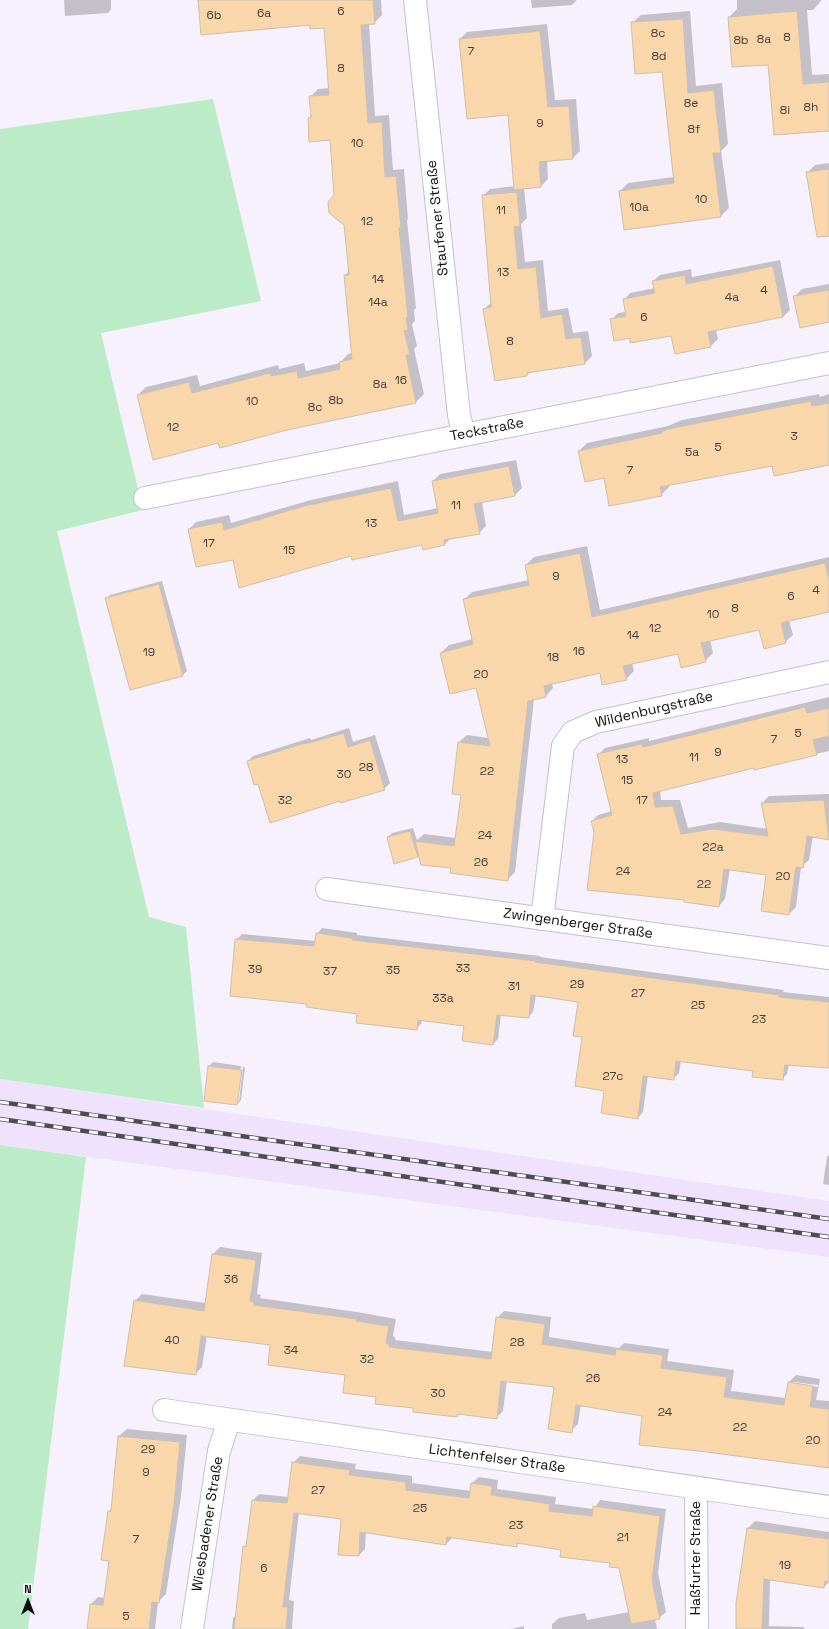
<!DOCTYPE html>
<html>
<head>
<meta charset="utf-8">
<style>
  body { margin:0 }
  #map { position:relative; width:829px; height:1629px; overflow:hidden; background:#f6f1fd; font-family:"Space Grotesk",sans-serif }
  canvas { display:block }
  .north { position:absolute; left:8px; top:1581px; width:40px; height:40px; -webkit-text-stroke:3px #fff; paint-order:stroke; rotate:0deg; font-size:11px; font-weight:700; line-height:16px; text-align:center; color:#0d0a10 }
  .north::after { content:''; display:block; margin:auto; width:14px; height:18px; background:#0d0a10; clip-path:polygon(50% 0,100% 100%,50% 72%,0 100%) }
</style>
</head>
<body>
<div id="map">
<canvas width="829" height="1629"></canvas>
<div class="north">N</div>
</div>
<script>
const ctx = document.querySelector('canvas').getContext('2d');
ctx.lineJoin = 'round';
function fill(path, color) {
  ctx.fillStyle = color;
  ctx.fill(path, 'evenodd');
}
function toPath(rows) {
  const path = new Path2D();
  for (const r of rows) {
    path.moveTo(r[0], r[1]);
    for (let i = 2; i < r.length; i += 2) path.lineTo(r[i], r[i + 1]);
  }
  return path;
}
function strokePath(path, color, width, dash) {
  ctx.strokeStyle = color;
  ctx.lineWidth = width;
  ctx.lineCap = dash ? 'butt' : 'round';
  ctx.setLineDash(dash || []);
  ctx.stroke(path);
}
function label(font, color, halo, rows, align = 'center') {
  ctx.font = font + ' "Space Grotesk",sans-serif';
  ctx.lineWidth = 4;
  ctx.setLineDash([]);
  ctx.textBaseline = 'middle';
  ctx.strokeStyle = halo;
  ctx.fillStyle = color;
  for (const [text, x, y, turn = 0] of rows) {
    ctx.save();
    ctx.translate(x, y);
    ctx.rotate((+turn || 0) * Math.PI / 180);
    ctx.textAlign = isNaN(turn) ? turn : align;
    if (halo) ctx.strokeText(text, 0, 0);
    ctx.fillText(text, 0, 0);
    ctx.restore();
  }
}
fill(toPath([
  [0,1079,829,1201,829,1257,0,1145]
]), '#efe2fd');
fill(toPath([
  [213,99,261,301,101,333,143,510,57,531,149,917,186,927,204,1108,0,1079,0,129],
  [0,1145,86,1157,28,1629,0,1629]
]), '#bcebc8');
fill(toPath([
  [64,0,111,0,111,9,108,13,65,16],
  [199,0,381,0,382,15,374,23,369,24,375,116,389,115,393,170,404,169,408,219,407,220,416,308,414,310,415,321,412,324,417,346,414,349,424,394,416,402,219,442,138,395,146,387,197,375,200,386,278,365,279,369,304,363,306,371,340,363,348,354,352,353,345,275,349,271,345,225,335,195,331,139,309,118,312,115,310,97,318,89,330,88,325,27],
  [531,0,577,0,572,5,532,8],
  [737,0,822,0,813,10,807,10,812,75,829,74,829,130,729,17,737,9],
  [690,11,696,86,722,83,728,144,721,151,729,208,721,216,620,191,628,183,674,177,662,71,632,23,641,15],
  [547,24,555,100,576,99,580,151,573,158,547,160,548,179,541,186,524,188,527,218,521,224,525,262,543,260,548,311,568,308,573,333,588,331,592,356,585,363,530,372,527,375,484,309,492,302,483,196,490,189,515,186,509,114,460,39,467,32],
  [829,163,829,211,807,173,815,165],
  [780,260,790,310,783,317,716,330,718,339,711,346,676,353,672,335,630,337,611,320,618,313,626,312,624,300,630,293,655,288,653,281,660,275,691,269,692,277],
  [829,284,829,314,794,297,802,289],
  [819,394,820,397,829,394,829,464,773,465,669,485,669,487,661,495,605,477,579,451,587,443,668,426,682,420],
  [516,460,522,488,515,495,482,502,486,526,479,533,451,538,444,545,422,544,352,555,233,558,189,529,196,522,229,515,231,523,311,500,398,481,404,515,438,508,433,481,440,474],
  [587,546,600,610,829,557,829,611,789,620,793,635,785,642,760,629,710,640,713,653,705,661,679,653,632,663,634,671,626,679,600,672,552,683,553,688,546,696,534,699,515,872,507,880,452,867,419,855,417,857,388,837,392,833,413,828,417,840,424,834,456,838,462,795,459,742,467,735,489,738,477,687,441,653,449,645,473,639,464,600,472,592,529,580,526,565,534,557],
  [162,581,187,671,183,675,131,689,106,599,110,595],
  [829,697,829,751,755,768,754,767,660,790,661,800,680,800,688,828,720,822,768,829,762,803,769,796,829,794,829,839,813,836,809,860,801,867,796,907,789,914,767,874,730,869,725,899,719,906,685,899,595,832,592,821,598,815,612,811,598,755,605,748,649,738,649,741],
  [349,728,353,742,375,735,390,783,384,789,340,800,259,782,248,761,253,756,310,738,311,740],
  [322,928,357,933,357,935,540,956,540,957,784,990,783,992,829,997,829,1067,789,1064,787,1074,782,1079,754,1070,681,1061,679,1073,674,1078,648,1075,643,1112,638,1118,605,1090,583,1036,579,1002,536,995,533,1012,528,1017,501,1014,498,1039,493,1044,465,1025,422,1019,421,1024,416,1029,359,1013,308,1003,236,940,242,934,316,941,317,934],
  [213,1062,241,1066,237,1101,239,1101,243,1067,245,1067,241,1100,237,1104,209,1066],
  [829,1155,829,1185,823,1184,827,1157],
  [220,1247,262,1253,257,1294,261,1295,260,1298,363,1313,396,1319,393,1336,395,1337,395,1340,493,1352,497,1318,504,1311,551,1317,549,1337,619,1348,624,1343,669,1349,667,1361,734,1370,731,1391,786,1398,789,1382,796,1375,820,1379,816,1400,829,1401,829,1467,644,1415,581,1404,578,1424,571,1431,555,1386,507,1380,503,1411,496,1418,460,1413,457,1416,414,1407,377,1396,346,1375,271,1344,207,1336,202,1367,195,1374,135,1301,142,1294,206,1303,213,1254],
  [793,1382,818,1385,818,1387,793,1384],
  [127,1429,187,1435,181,1496,166,1594,158,1602,155,1629,88,1629,91,1604,98,1597,105,1598,110,1560,109,1511,112,1508,119,1436],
  [300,1456,356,1464,355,1469,412,1476,412,1483,471,1491,472,1483,479,1477,498,1480,497,1489,556,1497,555,1504,594,1509,600,1500,666,1509,658,1573,666,1612,659,1618,655,1619,657,1629,552,1629,552,1624,559,1618,585,1613,587,1620,629,1612,620,1568,611,1563,562,1549,519,1543,516,1546,453,1537,446,1544,366,1531,365,1549,359,1555,342,1518,299,1512,289,1600,294,1601,292,1629,232,1629,233,1618,237,1615,244,1547,248,1543,253,1500,259,1494,289,1497,293,1463],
  [755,1521,829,1532,829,1582,824,1587,770,1579,769,1625,767,1626,804,1627,804,1629,737,1629,748,1528],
  [524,1626,524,1629,511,1629]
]), '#0003');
const building = toPath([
  [198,0,373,0,375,24,361,25,368,123,382,122,385,177,396,176,401,228,399,228,408,317,406,317,408,330,404,331,410,355,406,355,416,403,287,430,220,448,218,443,153,460,137,395,189,382,192,393,270,373,271,376,297,371,298,378,340,369,339,362,352,359,344,275,349,275,344,225,329,213,328,202,334,195,330,140,309,142,308,118,311,117,309,96,329,95,324,28,310,29,310,25,201,35,198,0],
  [797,11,803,84,829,82,829,131,774,135,768,65,732,67,728,17,797,11],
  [683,19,688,93,714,90,721,153,713,153,721,217,624,230,619,191,674,183,662,72,635,74,631,22,683,19],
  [540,31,548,107,569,106,573,159,539,162,541,187,514,190,508,115,467,119,459,39,540,31],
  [829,169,829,236,817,237,806,172,829,169],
  [517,192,520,226,514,227,518,269,536,267,541,318,562,314,566,339,581,337,585,364,527,373,527,376,495,381,483,309,491,307,482,195,517,192],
  [773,266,783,317,708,332,711,347,675,354,671,336,630,343,630,338,614,341,610,319,626,316,623,299,655,293,652,281,685,275,686,284,773,266],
  [829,290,829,322,800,328,793,296,829,290],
  [811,401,812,406,829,403,829,465,774,476,772,466,660,487,662,496,609,506,604,478,585,482,578,451,662,433,662,431,673,428,811,401],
  [509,466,515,496,474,504,480,534,444,540,445,545,423,550,422,545,352,560,351,556,239,588,233,560,196,567,188,529,222,522,224,530,304,506,391,488,398,521,438,513,432,481,509,466],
  [580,553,592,617,825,563,829,580,829,612,781,623,786,643,764,649,759,630,701,643,706,662,681,668,678,654,623,666,627,680,602,685,600,673,544,686,546,697,528,701,508,881,450,873,451,868,421,865,415,841,454,846,461,795,452,794,458,742,490,746,476,688,450,694,440,653,473,644,463,599,529,585,525,565,580,553],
  [159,584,183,676,130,690,105,598,159,584],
  [805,707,807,713,829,708,829,736,813,740,817,755,754,770,754,768,653,793,655,807,673,806,681,834,713,829,768,836,761,803,824,800,829,840,807,836,803,868,796,867,789,915,761,911,766,875,724,869,719,907,684,902,684,900,587,890,594,832,591,821,612,815,597,754,642,744,643,747,805,707],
  [344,733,348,747,370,740,385,790,340,803,340,801,270,823,258,784,254,785,247,761,305,743,305,744,344,733],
  [410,831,418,857,394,864,387,837,410,831],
  [316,933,352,938,352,940,536,961,535,962,779,995,779,997,829,1002,829,1068,785,1065,783,1080,752,1077,753,1071,676,1061,674,1080,643,1076,638,1119,601,1113,604,1091,575,1086,582,1037,573,1036,578,1002,531,995,529,1018,497,1015,493,1045,462,1041,464,1026,418,1020,417,1030,356,1023,357,1014,306,1007,307,1004,230,996,235,939,314,946,316,933],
  [208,1066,242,1070,237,1105,204,1101,208,1066],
  [212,1254,256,1260,250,1301,254,1302,254,1305,357,1319,356,1321,389,1326,386,1343,389,1344,389,1347,491,1359,496,1317,545,1324,542,1344,615,1355,616,1349,663,1355,661,1368,727,1377,724,1397,784,1405,788,1382,813,1386,810,1407,829,1409,829,1468,699,1451,639,1445,642,1416,576,1405,572,1433,548,1429,554,1387,501,1381,497,1419,458,1414,457,1417,413,1412,413,1408,375,1404,376,1397,343,1393,345,1375,268,1365,270,1345,201,1336,196,1375,124,1366,134,1300,204,1311,212,1254],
  [118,1436,180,1442,174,1504,159,1603,152,1602,149,1629,87,1629,90,1604,103,1605,109,1561,101,1560,108,1511,111,1511,118,1436],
  [292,1462,350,1470,349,1475,406,1482,406,1490,469,1498,471,1483,492,1486,491,1495,550,1504,549,1511,592,1516,593,1506,660,1516,652,1580,660,1619,631,1624,619,1568,609,1567,610,1563,560,1557,561,1550,517,1543,517,1547,447,1537,446,1545,360,1532,359,1556,338,1555,341,1519,294,1513,283,1607,288,1607,286,1629,234,1629,243,1546,246,1547,252,1500,287,1503,292,1462],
  [747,1528,829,1539,829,1582,825,1581,824,1588,764,1579,762,1629,736,1629,736,1603,747,1528]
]);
fill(building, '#f9d7aa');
strokePath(building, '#ccbfad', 1);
const street = toPath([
  [415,0,459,415,464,435],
  [145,498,829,363],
  [327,889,829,958],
  [542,919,563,746,573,732,596,722,829,672],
  [164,1410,829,1507],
  [696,1488,697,1629],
  [192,1629,219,1451,229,1420]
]);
strokePath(street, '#c7bed1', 24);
strokePath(street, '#fff', 22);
const rail = toPath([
  [0,1102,829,1219],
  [0,1119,829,1237]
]);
strokePath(rail, '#4f4b53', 4.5);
strokePath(rail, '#fff', 3, [9]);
label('12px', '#483d36', null, [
  ["6",341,12],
  ["6a",264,14],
  ["6b",214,16],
  ["8c",658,34],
  ["8",787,38],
  ["8a",764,40],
  ["8b",741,41],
  ["7",471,52],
  ["8d",659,57],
  ["8",341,69],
  ["8e",691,104],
  ["8h",811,108],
  ["8i",785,111],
  ["9",540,124],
  ["8f",694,130],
  ["10",357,144],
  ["10",701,200],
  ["10a",639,208],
  ["11",501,211],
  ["12",367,222],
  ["13",503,273],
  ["14",378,280],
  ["4",764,291],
  ["4a",732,298],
  ["14a",378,303],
  ["6",644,318],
  ["8",510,342],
  ["16",401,381],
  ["8a",380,385],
  ["8b",336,401],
  ["10",252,402],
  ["8c",315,408],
  ["12",173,428],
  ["3",794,437],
  ["5",718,448],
  ["5a",692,453],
  ["7",630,471],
  ["11",456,506],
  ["13",371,524],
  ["17",209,544],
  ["15",289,551],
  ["9",556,577],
  ["4",816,591],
  ["6",791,597],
  ["8",735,609],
  ["10",713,615],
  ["12",655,629],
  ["14",633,636],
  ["16",579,652],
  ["19",149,653],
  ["18",553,658],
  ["20",481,675],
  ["5",798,734],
  ["7",774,740],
  ["9",718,753],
  ["11",694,758],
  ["13",622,760],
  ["28",366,768],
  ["22",487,772],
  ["30",344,775],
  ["15",627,781],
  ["32",285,801],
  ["17",642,801],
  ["24",485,836],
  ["22a",713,848],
  ["26",481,863],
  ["24",623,872],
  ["20",783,877],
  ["22",704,885],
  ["33",463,969],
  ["39",255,970],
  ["35",393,971],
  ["37",330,972],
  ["29",577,985],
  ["31",514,987],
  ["27",638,994],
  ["33a",443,999],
  ["25",698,1006],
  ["23",759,1020],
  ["27c",613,1077],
  ["36",231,1280],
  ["40",172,1341],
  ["28",517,1343],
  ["34",291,1351],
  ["32",367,1360],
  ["26",593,1379],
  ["30",438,1394],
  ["24",665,1413],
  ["22",740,1428],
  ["20",813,1441],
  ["29",148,1450],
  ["9",146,1473],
  ["27",318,1491],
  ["25",420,1509],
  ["23",516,1526],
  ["21",623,1538],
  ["7",136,1540],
  ["19",785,1566],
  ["6",264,1569],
  ["5",126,1617]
]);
label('14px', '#0d0a10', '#fff', [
  ["Staufener Straße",438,218,-96],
  ["Teckstraße",487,430,-11],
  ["Wildenburgstraße",654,710,-13],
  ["Zwingenberger Straße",578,924,8],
  ["Lichtenfelser Straße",497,1459,8],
  ["Wiesbadener Straße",208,1524,-81],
  ["Haßfurter Straße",696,1558,-90]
]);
</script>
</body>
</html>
